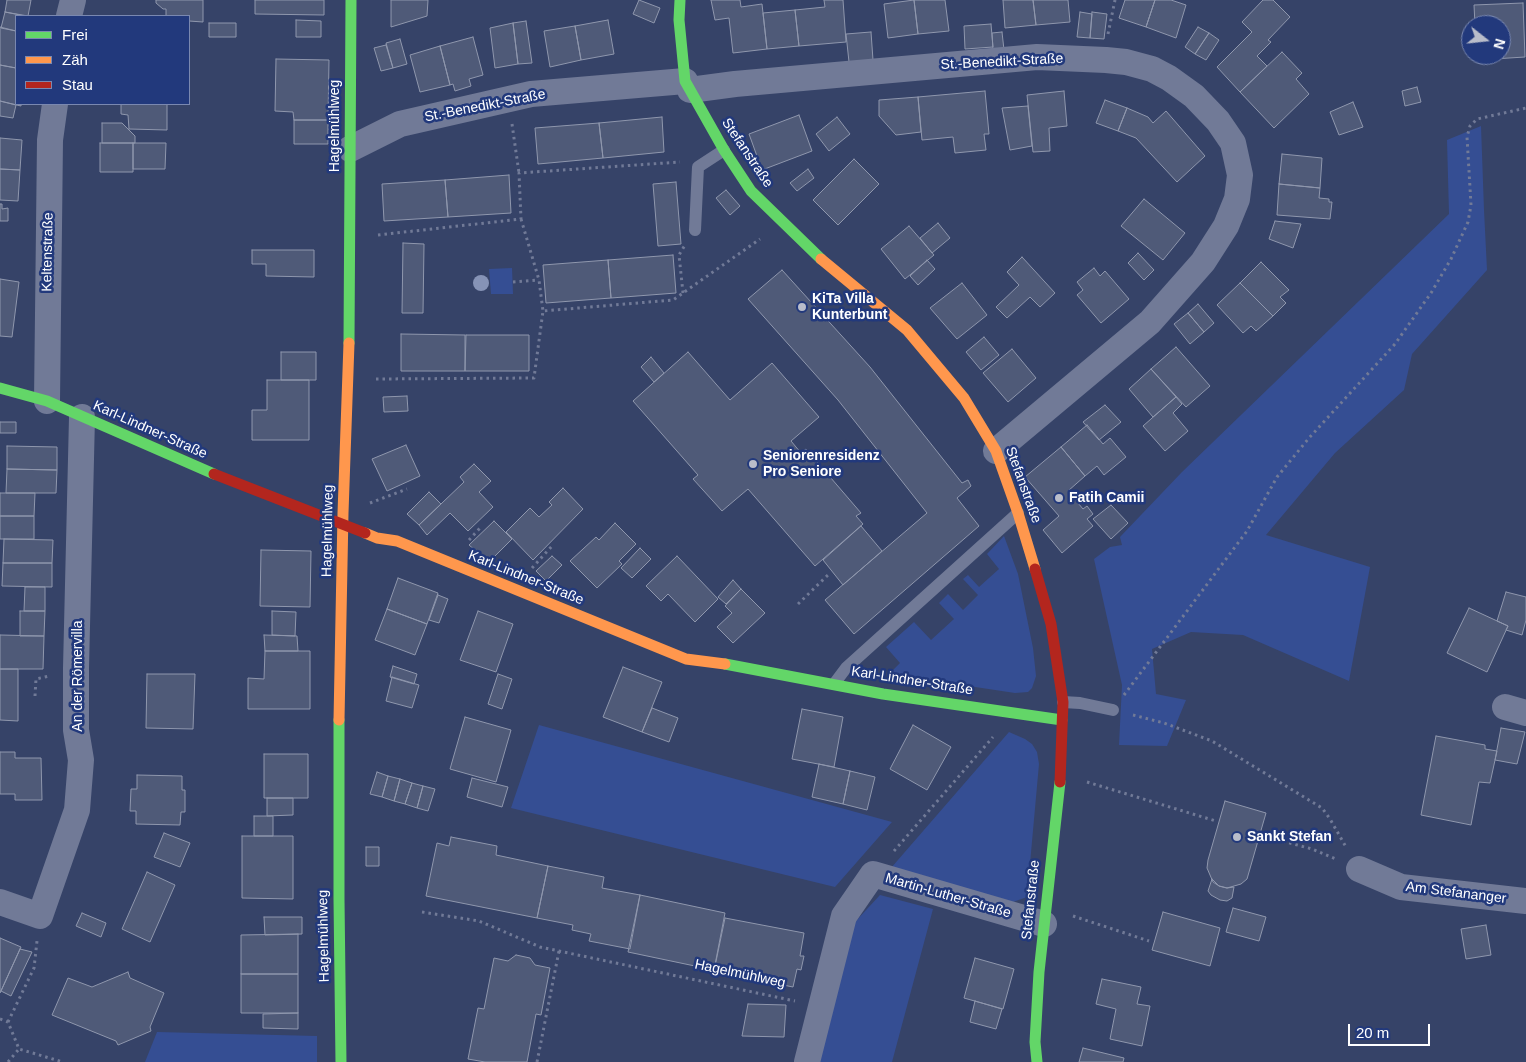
<!DOCTYPE html>
<html>
<head>
<meta charset="utf-8">
<style>
  body { margin:0 }
  #map { position:relative; width:1526px; height:1062px; overflow:hidden; background:#364368; font-family:Helvetica,sans-serif }
  canvas { display:block }
  .legend { position:absolute; left:15px; top:15px; width:175px; height:90px; box-sizing:border-box; background:#22397c; border:1px solid #7a88b0; margin:0; padding:6px 9px; list-style:none; font-size:15px; color:#fff }
  .legend li { display:flex; align-items:center; gap:10px; height:25px }
  .legend b { width:25px; border:1px solid #7a88b0 }
  .north { position:absolute; left:1461px; top:15px; width:50px; height:50px; box-sizing:border-box; background:#22397c; border:1px solid #7a88b0; border-radius:50%; rotate:106deg; font-size:14px; font-weight:700; line-height:20px; text-align:center; color:#fff }
  .north::after { content:''; display:block; margin:auto; width:18px; height:22px; background:#b9bdca; clip-path:polygon(50% 0,100% 100%,50% 72%,0 100%) }
  .scale { position:absolute; left:1348px; top:1024px; width:82px; height:22px; box-sizing:border-box; border:2px solid #fff; border-top:0; padding-left:6px; font-size:15px; line-height:18px; white-space:nowrap; color:#fff; -webkit-text-stroke:4px #22397c; paint-order:stroke }
</style>
</head>
<body>
<div id="map">
<canvas width="1526" height="1062"></canvas>
<ul class="legend">
<li><b style="height:6px;background:#63d668"></b>Frei</li>
<li><b style="height:6px;background:#ff974d"></b>Zäh</li>
<li><b style="height:6px;background:#b3261e"></b>Stau</li>
</ul>
<div class="north">N</div>
<div class="scale">20 m</div>
</div>
<script>
const ctx = document.querySelector('canvas').getContext('2d');
ctx.lineJoin = 'round';
function fill(path, color) {
  ctx.fillStyle = color;
  ctx.fill(path, 'evenodd');
}
function toPath(rows) {
  const path = new Path2D();
  for (const r of rows) {
    path.moveTo(r[0], r[1]);
    for (let i = 2; i < r.length; i += 2) path.lineTo(r[i], r[i + 1]);
  }
  return path;
}
function strokePath(path, color, width, dash) {
  ctx.strokeStyle = color;
  ctx.lineWidth = width;
  ctx.lineCap = dash ? 'butt' : 'round';
  ctx.setLineDash(dash || []);
  ctx.stroke(path);
}
function label(font, color, halo, rows, align = 'center') {
  ctx.font = font + ' Helvetica,sans-serif';
  ctx.lineWidth = 5;
  ctx.setLineDash([]);
  ctx.textBaseline = 'middle';
  ctx.strokeStyle = halo;
  ctx.fillStyle = color;
  for (const [text, x, y, turn = 0] of rows) {
    ctx.save();
    ctx.translate(x, y);
    ctx.rotate((+turn || 0) * Math.PI / 180);
    ctx.textAlign = isNaN(turn) ? turn : align;
    if (halo) ctx.strokeText(text, 0, 0);
    ctx.fillText(text, 0, 0);
    ctx.restore();
  }
}
fill(toPath([
  [1481,126,1484,210,1487,270,1412,354,1404,390,1335,453,1266,535,1370,567,1349,681,1243,635,1191,632,1152,649,1156,694,1186,700,1167,746,1119,745,1122,685,1094,559,1110,547,1122,545,1120,537,1182,472,1449,214,1447,140],
  [512,268,513,294,491,294,489,269],
  [1004,536,1018,574,1033,648,1036,676,1032,688,1028,692,1015,693,889,674,900,663,886,647,914,622,931,640,954,619,939,603,948,594,963,610,978,595,963,579,968,575,979,587,999,569,987,554],
  [539,725,892,822,835,887,511,808],
  [1009,732,1025,739,1032,744,1037,752,1039,764,1027,897,1013,902,891,868],
  [880,895,933,909,892,1062,818,1062,855,922],
  [157,1032,317,1036,317,1062,145,1062]
]), '#354e93');
const building = toPath([
  [7,0,31,0,28,16,5,12,7,0],
  [156,0,203,0,203,22,189,21,189,16,166,16,166,9,163,9,156,3,156,0],
  [255,0,324,0,324,15,255,14,255,0],
  [391,0,428,0,427,16,391,27,391,0],
  [639,0,660,8,654,23,633,14,639,0],
  [711,0,740,0,741,7,762,4,767,49,733,53,729,18,715,20,711,0],
  [824,0,843,0,846,42,799,46,795,10,825,7,824,0],
  [914,0,945,0,949,31,918,34,914,0],
  [914,0,918,34,888,38,884,4,914,0],
  [1003,0,1033,0,1036,25,1005,28,1003,0],
  [1033,0,1068,0,1070,22,1036,25,1033,0],
  [1125,0,1155,0,1146,27,1119,18,1125,0],
  [1155,0,1171,0,1186,5,1176,38,1146,27,1155,0],
  [1263,0,1273,0,1290,17,1268,40,1271,42,1257,56,1267,66,1240,92,1217,67,1252,32,1242,22,1263,0],
  [1523,3,1525,57,1477,60,1477,55,1501,55,1501,25,1475,25,1474,5,1523,3],
  [795,10,799,46,767,49,763,13,795,10],
  [5,12,25,16,16,16,16,31,1,28,5,12],
  [1080,12,1092,14,1090,38,1077,37,1080,12],
  [1092,12,1107,14,1104,39,1090,38,1092,12],
  [296,20,321,21,321,37,296,37,296,20],
  [608,20,614,54,581,60,575,26,608,20],
  [526,21,532,63,518,64,513,23,526,21],
  [209,23,236,23,236,37,209,37,209,23],
  [513,23,518,64,495,68,490,28,513,23],
  [991,24,993,47,965,49,964,26,991,24],
  [575,26,581,60,550,67,544,31,575,26],
  [0,27,16,31,16,68,0,65,0,27],
  [1198,27,1209,33,1195,54,1185,47,1198,27],
  [871,32,873,60,849,62,846,34,871,32],
  [1002,32,1004,50,993,50,992,33,1002,32],
  [1209,33,1219,40,1206,60,1195,54,1209,33],
  [473,37,483,75,469,79,471,86,455,91,453,84,450,85,440,46,473,37],
  [400,39,407,64,393,68,386,43,400,39],
  [386,45,393,68,381,71,374,48,386,45],
  [440,46,450,85,420,92,410,55,440,46],
  [1282,52,1302,73,1296,79,1309,94,1274,128,1240,92,1282,52],
  [276,59,329,60,328,120,294,120,293,112,275,111,276,59],
  [0,65,16,68,16,104,21,104,21,106,0,101,0,65],
  [1417,87,1421,102,1405,106,1402,91,1417,87],
  [985,91,989,134,984,134,986,150,955,153,953,137,922,140,918,97,985,91],
  [1064,91,1067,126,1049,128,1050,151,1033,152,1027,95,1064,91],
  [918,97,921,132,896,135,879,116,879,100,918,97],
  [1105,100,1127,108,1118,131,1096,123,1105,100],
  [0,101,16,105,13,118,0,116,0,101],
  [1353,102,1363,127,1339,135,1330,112,1353,102],
  [121,104,167,104,167,130,129,129,128,115,121,114,121,104],
  [1028,106,1032,146,1010,150,1002,108,1028,106],
  [1127,108,1148,117,1153,123,1166,111,1205,156,1177,182,1136,138,1118,131,1127,108],
  [799,115,812,151,762,170,749,134,799,115],
  [662,117,664,152,603,158,599,123,662,117],
  [837,117,850,134,829,151,816,134,837,117],
  [294,120,328,120,328,144,294,144,294,120],
  [102,123,122,123,135,136,135,143,102,143,102,123],
  [599,123,603,158,538,164,535,128,599,123],
  [0,138,22,140,20,170,0,169,0,138],
  [100,143,133,143,133,172,100,172,100,143],
  [133,143,166,143,165,169,133,169,133,143],
  [1282,154,1322,158,1320,188,1279,184,1282,154],
  [854,159,879,184,838,225,813,200,854,159],
  [0,169,20,170,18,201,0,200,0,169],
  [808,169,814,178,797,191,790,183,808,169],
  [509,175,511,213,448,217,445,180,509,175],
  [445,180,448,217,384,221,382,184,445,180],
  [676,182,681,244,658,246,653,184,676,182],
  [1279,184,1320,188,1319,198,1329,199,1329,202,1332,202,1330,219,1277,215,1279,184],
  [726,190,740,206,730,215,716,198,726,190],
  [1144,199,1185,233,1163,260,1121,226,1144,199],
  [0,204,2,204,2,209,8,208,8,221,0,221,0,204],
  [1275,221,1301,224,1293,248,1269,239,1275,221],
  [938,223,950,238,932,253,920,238,938,223],
  [909,226,934,255,905,279,881,249,909,226],
  [403,243,424,244,423,313,402,313,403,243],
  [252,250,314,250,314,277,266,276,266,264,252,264,252,250],
  [1138,253,1154,270,1144,280,1128,263,1138,253],
  [673,255,676,293,611,298,608,260,673,255],
  [1022,257,1055,293,1040,307,1030,297,1007,318,996,307,1019,285,1007,272,1022,257],
  [608,260,611,298,546,303,543,265,608,260],
  [927,260,935,269,918,285,910,276,927,260],
  [1261,262,1289,290,1280,297,1286,303,1273,316,1240,283,1261,262],
  [1094,268,1100,276,1105,271,1129,299,1101,323,1077,295,1083,290,1077,282,1094,268],
  [782,270,870,367,962,483,968,480,971,486,957,498,979,526,854,634,825,600,927,513,838,400,748,299,782,270],
  [0,279,19,282,12,337,0,336,0,279],
  [962,283,987,315,957,339,930,308,962,283],
  [1240,283,1273,316,1256,331,1251,326,1243,333,1217,305,1240,283],
  [1198,304,1214,323,1204,332,1188,313,1198,304],
  [1188,313,1204,332,1190,344,1174,324,1188,313],
  [401,334,465,335,465,371,401,371,401,334],
  [466,335,529,335,529,371,465,371,466,335],
  [984,337,999,355,981,370,966,352,984,337],
  [1176,347,1210,386,1186,407,1151,369,1176,347],
  [1012,349,1036,378,1008,402,983,373,1012,349],
  [281,352,316,352,316,380,281,380,281,352],
  [688,352,730,400,772,363,819,417,791,441,801,453,806,449,861,513,856,516,863,524,815,566,748,489,722,511,693,479,698,475,633,401,688,352],
  [651,357,664,373,654,382,641,367,651,357],
  [1151,369,1176,397,1153,417,1129,389,1151,369],
  [267,380,309,380,309,440,252,440,252,410,267,410,267,380],
  [407,396,408,411,384,412,383,397,407,396],
  [1176,397,1182,404,1173,413,1188,431,1165,451,1143,426,1176,397],
  [1105,405,1121,422,1099,440,1083,422,1105,405],
  [0,422,16,422,16,433,0,433,0,422],
  [1087,425,1103,444,1110,438,1126,457,1104,475,1097,466,1085,476,1061,447,1087,425],
  [406,445,420,476,387,491,372,459,406,445],
  [7,446,57,447,57,470,7,469,7,446],
  [1061,447,1085,476,1068,491,1083,509,1087,506,1093,514,1087,519,1093,526,1062,553,1043,530,1059,516,1025,477,1061,447],
  [474,464,491,481,479,492,493,507,468,531,450,513,427,535,419,525,464,482,460,477,474,464],
  [7,469,57,470,56,493,6,493,7,469],
  [563,488,583,509,533,560,506,532,530,508,539,517,552,505,549,502,563,488],
  [429,492,441,504,419,525,407,514,429,492],
  [0,493,35,493,34,516,0,516,0,493],
  [1111,505,1128,523,1111,539,1093,519,1111,505],
  [0,516,34,516,34,539,0,539,0,516],
  [494,521,512,539,489,562,469,545,494,521],
  [615,523,636,544,619,561,622,564,597,588,570,561,596,537,599,540,615,523],
  [861,526,882,551,843,585,823,560,861,526],
  [4,539,53,540,52,563,3,563,4,539],
  [640,548,651,559,632,578,621,568,640,548],
  [261,550,311,551,310,607,260,606,261,550],
  [552,556,562,565,546,581,536,571,552,556],
  [677,556,718,599,695,622,668,594,661,601,646,586,677,556],
  [3,563,52,563,52,587,2,586,3,563],
  [398,578,438,593,427,624,387,609,398,578],
  [733,580,741,589,726,604,718,597,733,580],
  [25,587,45,587,45,611,24,611,25,587],
  [741,589,765,613,733,643,717,627,732,613,725,606,741,589],
  [1506,592,1526,597,1526,620,1522,635,1506,630,1508,626,1497,621,1506,592],
  [438,595,448,599,439,623,429,620,438,595],
  [1469,608,1508,626,1487,672,1447,653,1469,608],
  [387,609,427,624,415,655,375,640,387,609],
  [20,611,45,611,44,636,20,636,20,611],
  [272,611,296,612,295,636,272,635,272,611],
  [478,611,513,624,496,672,460,660,478,611],
  [0,635,44,636,43,669,0,669,0,635],
  [264,635,297,636,298,651,265,651,264,635],
  [265,651,310,651,310,709,248,709,248,678,264,679,265,651],
  [393,666,417,674,414,684,390,677,393,666],
  [623,667,662,682,642,732,603,717,623,667],
  [0,669,18,669,18,721,0,720,0,669],
  [147,674,195,674,193,729,146,728,147,674],
  [498,674,512,679,502,709,488,704,498,674],
  [392,677,419,685,412,708,386,701,392,677],
  [652,708,678,718,669,742,642,732,652,708],
  [802,709,843,717,834,767,792,759,802,709],
  [465,717,511,730,496,782,450,769,465,717],
  [913,725,951,747,927,790,890,769,913,725],
  [1501,728,1525,732,1517,764,1495,760,1501,728],
  [1436,736,1485,745,1485,749,1497,751,1490,783,1479,782,1471,825,1421,815,1436,736],
  [0,752,15,752,15,758,41,758,42,800,15,800,15,794,0,794,0,752],
  [264,754,308,754,308,798,264,798,264,754],
  [819,764,850,771,843,804,812,797,819,764],
  [850,771,875,777,867,810,843,804,850,771],
  [377,772,388,776,382,797,370,794,377,772],
  [137,775,182,776,182,790,185,790,185,812,181,812,180,825,136,824,136,811,130,811,131,789,137,789,137,775],
  [388,776,400,779,394,801,382,797,388,776],
  [472,778,508,787,502,807,467,797,472,778],
  [400,779,412,783,405,804,394,801,400,779],
  [412,783,423,786,417,808,405,804,412,783],
  [423,786,435,789,428,811,417,808,423,786],
  [267,798,293,798,293,815,267,816,267,798],
  [1225,801,1266,813,1247,879,1241,884,1227,888,1219,886,1213,882,1207,868,1208,860,1225,801],
  [254,816,273,816,273,836,254,836,254,816],
  [164,833,190,843,180,867,154,857,164,833],
  [242,836,293,836,293,899,242,898,242,836],
  [451,837,497,846,496,855,548,866,537,918,426,896,437,843,449,846,451,837],
  [366,847,379,847,379,866,366,866,366,847],
  [548,866,604,877,602,888,640,895,630,949,589,941,591,934,572,930,573,925,537,918,548,866],
  [147,872,175,885,150,942,122,929,147,872],
  [1212,879,1219,886,1227,888,1234,887,1232,898,1227,901,1220,900,1211,895,1208,891,1212,879],
  [640,895,725,913,714,970,628,952,640,895],
  [1233,908,1266,917,1259,941,1226,932,1233,908],
  [1163,912,1220,928,1210,966,1152,950,1163,912],
  [82,913,106,923,101,937,76,926,82,913],
  [264,917,302,917,302,934,265,935,264,917],
  [725,918,804,933,800,956,804,956,801,970,797,969,793,987,714,971,725,918],
  [1486,925,1491,955,1466,959,1461,929,1486,925],
  [298,934,298,974,241,974,241,935,298,934],
  [0,938,21,947,0,993,0,938],
  [20,949,32,952,11,996,1,991,20,949],
  [516,955,530,958,535,965,550,968,541,1015,536,1014,527,1062,485,1062,468,1059,478,1008,484,1009,494,958,508,961,516,955],
  [975,958,1014,969,1003,1009,964,998,975,958],
  [128,972,130,978,164,993,150,1027,151,1031,118,1045,116,1041,52,1015,68,978,92,987,128,972],
  [241,974,298,974,298,1013,241,1013,241,974],
  [1102,979,1141,987,1137,1004,1150,1006,1142,1046,1110,1039,1116,1009,1096,1004,1102,979],
  [975,1001,1002,1009,996,1029,970,1022,975,1001],
  [748,1004,786,1005,784,1037,742,1036,748,1004],
  [298,1013,298,1029,263,1028,263,1014,298,1013],
  [1083,1048,1124,1058,1123,1062,1079,1062,1083,1048]
]);
fill(building, '#4f5a78');
strokePath(building, '#8f97ad', 1);
strokePath(toPath([
  [1108,34,1115,0],
  [512,124,519,173],
  [521,219,539,280,543,311],
  [378,235,521,219,519,173,680,162],
  [513,282,539,280],
  [683,293,679,255,685,245],
  [376,379,534,378,543,311,673,300,760,239],
  [370,503,407,489],
  [469,540,480,528],
  [532,568,552,546],
  [798,604,829,574],
  [1124,695,1247,531,1277,477,1309,438,1395,344,1431,293,1451,259,1468,222,1471,205,1467,137,1470,126,1477,119,1526,108],
  [35,696,36,679,49,676],
  [1133,715,1164,723,1212,741,1322,808,1330,819,1346,847],
  [1087,782,1216,821],
  [1264,836,1312,849,1336,859],
  [894,851,993,737],
  [422,912,479,921,540,947,559,951,795,1001],
  [1073,916,1149,941],
  [0,1019,8,1022,19,1049,63,1062],
  [8,1022,34,968,37,941],
  [8,1062,19,1049],
  [537,1062,559,951]
]), '#717a97', 3, [2.5, 4]);
strokePath(toPath([
  [695,230,698,167,724,150],
  [834,684,846,668,1018,513],
  [1063,702,1080,703,1113,710]
]), '#717a97', 12);
strokePath(toPath([
  [69,16,73,0],
  [690,90,735,84,1037,57,1106,60,1126,62,1152,69,1169,78,1194,96,1218,121,1233,143,1240,175,1237,199,1226,226,1203,262,1150,322,996,451],
  [350,149,400,124,531,94,685,81],
  [47,401,50,140,55,104],
  [1505,707,1526,713],
  [1359,869,1401,887,1526,901],
  [0,902,40,916,77,810,81,760,76,730,76,668,82,417],
  [807,1062,844,916,873,874,1044,924]
]), '#717a97', 26);
strokePath(toPath([
  [680,0,679,20,685,81,724,150,751,191,821,259],
  [349,343,351,0],
  [0,388,47,401,214,474],
  [725,664,883,694,1062,720],
  [339,720,339,899,341,1062],
  [1037,1062,1035,1042,1039,972,1060,782]
]), '#63d668', 11);
strokePath(toPath([
  [821,259,907,330,964,398,996,451,1018,513,1035,569],
  [365,533,377,538,397,541,686,659,725,664],
  [339,720,343,513,349,343]
]), '#ff974d', 11);
strokePath(toPath([
  [214,474,365,533],
  [1035,569,1051,624,1063,702,1060,782]
]), '#b3261e', 11);
ctx.fillStyle = '#8693b6';
for (const [x, y] of [
  [481,283]
]) {
  ctx.beginPath();
  ctx.arc(x, y, 8, 0, 2 * Math.PI);
  ctx.fill();
}
for (const [x, y, r, color] of [
  [802,307,5,"#b9bdca"],
  [753,464,5,"#b9bdca"],
  [1059,498,5,"#b9bdca"],
  [1237,837,5,"#b9bdca"]
]) {
  const dot = new Path2D();
  dot.arc(x, y, r, 0, 2 * Math.PI);
  ctx.fillStyle = color;
  ctx.fill(dot);
  strokePath(dot, '#22397c', 2);
}
label('14px', '#fff', '#22397c', [
  ["St.-Benedikt-Straße",1002,62,-3],
  ["St.-Benedikt-Straße",485,106,-11],
  ["Hagelmühlweg",335,126,-90],
  ["Stefanstraße",747,153,56],
  ["Keltenstraße",48,252,-89],
  ["Karl-Lindner-Straße",150,430,24],
  ["Stefanstraße",1023,485,70],
  ["Hagelmühlweg",328,531,-89],
  ["Karl-Lindner-Straße",526,578,22],
  ["An der Römervilla",78,676,-90],
  ["Karl-Lindner-Straße",912,681,9],
  ["Am Stefananger",1456,893,7],
  ["Martin-Luther-Straße",948,896,16],
  ["Stefanstraße",1031,900,-84],
  ["Hagelmühlweg",324,936,-91],
  ["Hagelmühlweg",740,974,12]
]);
label('bold 14px', '#fff', '#22397c', [
  ["KiTa Villa",812,299],
  ["Kunterbunt",812,315],
  ["Seniorenresidenz",763,456],
  ["Pro Seniore",763,472],
  ["Fatih Camii",1069,498],
  ["Sankt Stefan",1247,837]
], 'left');
</script>
</body>
</html>
